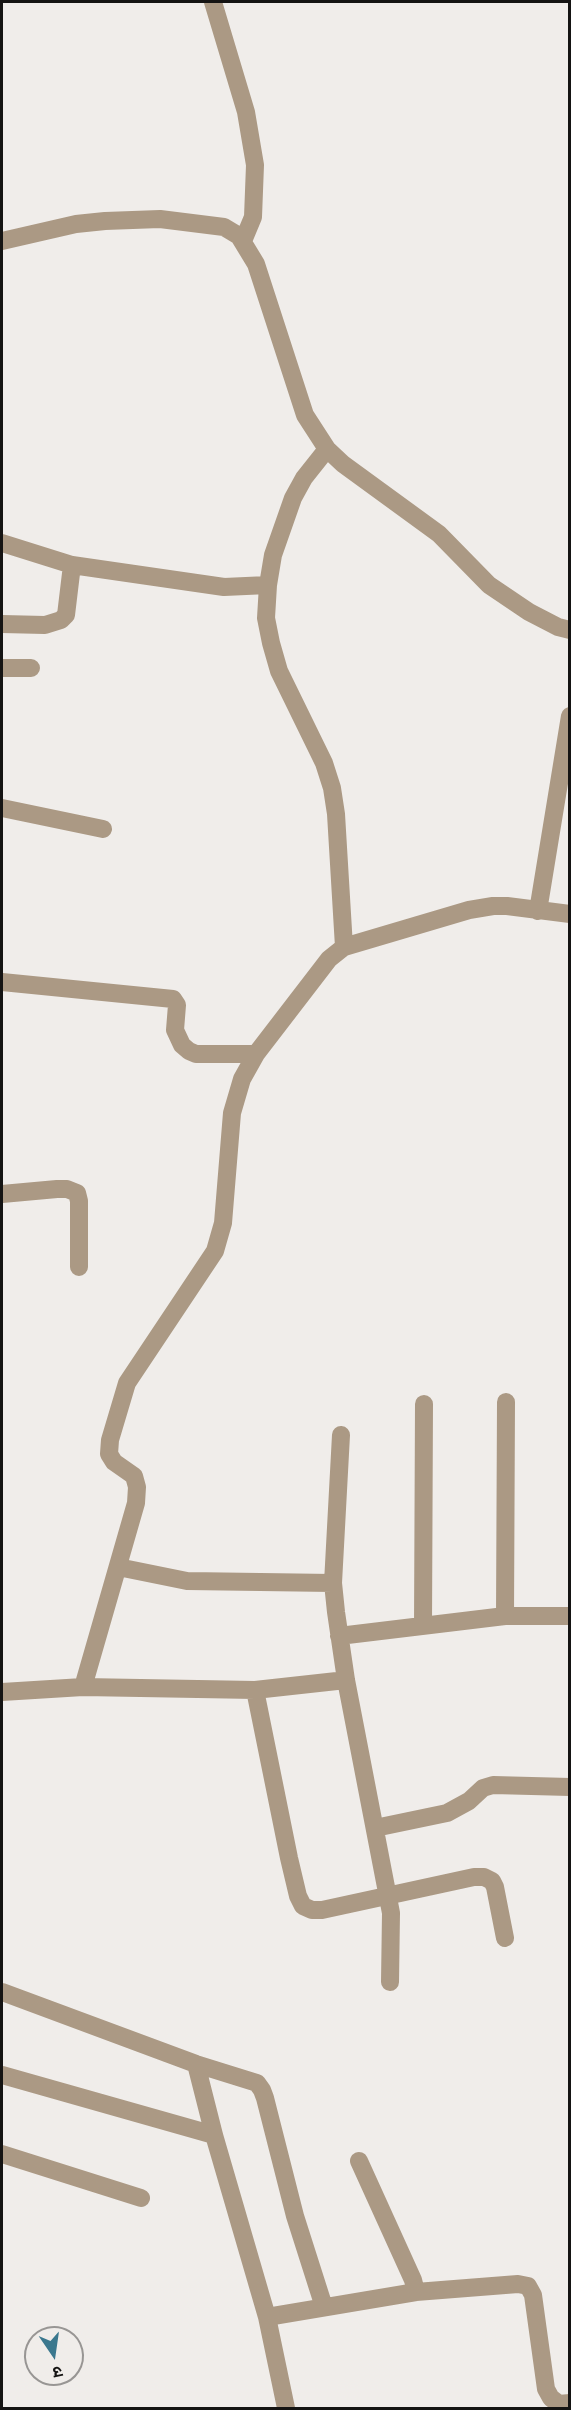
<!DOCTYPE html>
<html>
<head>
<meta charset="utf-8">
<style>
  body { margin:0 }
  #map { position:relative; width:571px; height:2410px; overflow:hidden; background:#f0edea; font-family:"Varela Round","Noto Sans Devanagari",sans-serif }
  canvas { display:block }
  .frame { position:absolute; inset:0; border:3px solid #151413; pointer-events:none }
  .north { position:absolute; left:24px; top:2326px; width:60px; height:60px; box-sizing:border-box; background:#f0edea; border:2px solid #989694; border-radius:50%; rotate:167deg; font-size:16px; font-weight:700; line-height:24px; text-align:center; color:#151413 }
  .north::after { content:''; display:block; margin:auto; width:21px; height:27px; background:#3b788e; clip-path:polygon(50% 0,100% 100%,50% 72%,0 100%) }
</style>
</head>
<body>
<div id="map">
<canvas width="571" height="2410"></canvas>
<div class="frame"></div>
<div class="north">उ</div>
</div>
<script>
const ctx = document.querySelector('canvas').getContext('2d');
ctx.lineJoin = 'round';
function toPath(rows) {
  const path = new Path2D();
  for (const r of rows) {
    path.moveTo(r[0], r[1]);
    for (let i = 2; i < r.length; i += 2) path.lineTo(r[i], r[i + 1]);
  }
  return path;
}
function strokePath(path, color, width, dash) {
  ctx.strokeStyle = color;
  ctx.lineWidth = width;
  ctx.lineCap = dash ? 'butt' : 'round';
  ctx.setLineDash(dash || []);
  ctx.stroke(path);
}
strokePath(toPath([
  [213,2,246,112,255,165,253,217,243,241],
  [2,241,76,224,105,221,160,219,224,227,239,236,256,264,305,415,327,449,343,464,439,534,489,585,529,612,558,627,570,630],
  [327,449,304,478,293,498,273,555,268,585,266,618,271,643,279,671,324,763,332,788,336,814,344,947],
  [2,543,72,565,224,587,268,585],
  [2,624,45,625,61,620,66,615,72,565],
  [2,668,31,668],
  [2,808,103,829],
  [538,911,570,716],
  [2,982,173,999,177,1005,175,1030,182,1045,189,1051,196,1054,256,1054],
  [2,1194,57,1189,67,1189,77,1193,79,1201,79,1267],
  [341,1435,333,1583,336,1612,346,1680,391,1913,390,1982],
  [118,1567,187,1581,333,1583],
  [505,1616,506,1402],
  [423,1626,424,1404],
  [339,1636,505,1616,570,1616],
  [83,1687,136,1503,137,1487,134,1476,114,1462,109,1454,110,1440,127,1383,215,1251,223,1223,232,1113,242,1079,256,1054,329,959,344,947,469,910,493,906,507,906,570,914],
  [255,1690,289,1858,298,1896,303,1906,312,1910,322,1910,474,1877,484,1877,492,1881,495,1887,505,1938],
  [2,1692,83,1687,255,1690,346,1680],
  [375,1828,447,1813,469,1801,483,1788,493,1785,570,1787],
  [2,1992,196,2064,257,2083,262,2090,265,2098,295,2216,324,2307],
  [196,2064,214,2135,267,2317,286,2408],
  [2,2075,214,2135],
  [2,2154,141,2198],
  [359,2161,413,2280,416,2292],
  [267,2317,416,2292,518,2284,528,2286,533,2295,546,2389,551,2398,559,2404,570,2403]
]), '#ab9984', 18);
</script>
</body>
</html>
